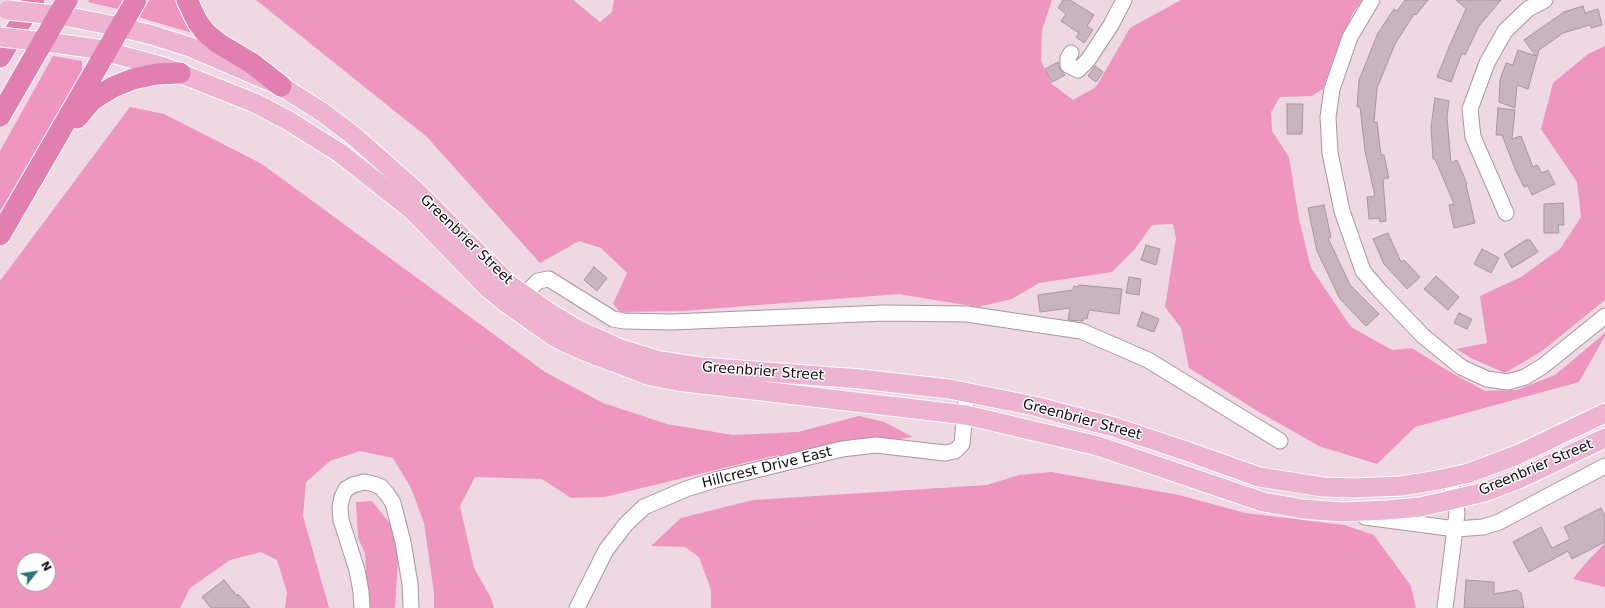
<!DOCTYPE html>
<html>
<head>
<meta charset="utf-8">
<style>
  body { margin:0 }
  #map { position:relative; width:1605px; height:608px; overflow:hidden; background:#eed9e2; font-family:"DejaVu Sans",sans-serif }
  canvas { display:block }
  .north { position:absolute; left:16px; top:552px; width:40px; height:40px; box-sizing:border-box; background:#fff; border:1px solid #9f9d9e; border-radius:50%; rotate:60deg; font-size:11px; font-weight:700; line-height:16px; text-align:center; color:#10090c }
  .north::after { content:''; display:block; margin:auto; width:14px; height:18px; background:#2a7476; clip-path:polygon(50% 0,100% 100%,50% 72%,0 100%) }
</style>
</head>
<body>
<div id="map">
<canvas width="1605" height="608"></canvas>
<div class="north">N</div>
</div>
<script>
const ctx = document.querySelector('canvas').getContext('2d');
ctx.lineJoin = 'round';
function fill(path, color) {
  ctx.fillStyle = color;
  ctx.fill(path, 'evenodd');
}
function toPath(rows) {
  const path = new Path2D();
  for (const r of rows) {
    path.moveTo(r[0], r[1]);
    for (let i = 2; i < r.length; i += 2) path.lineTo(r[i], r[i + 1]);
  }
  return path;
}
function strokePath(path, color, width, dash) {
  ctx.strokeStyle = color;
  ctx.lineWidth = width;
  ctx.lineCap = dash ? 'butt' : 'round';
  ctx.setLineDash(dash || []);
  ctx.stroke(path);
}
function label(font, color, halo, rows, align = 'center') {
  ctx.font = font + ' "DejaVu Sans",sans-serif';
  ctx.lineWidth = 3;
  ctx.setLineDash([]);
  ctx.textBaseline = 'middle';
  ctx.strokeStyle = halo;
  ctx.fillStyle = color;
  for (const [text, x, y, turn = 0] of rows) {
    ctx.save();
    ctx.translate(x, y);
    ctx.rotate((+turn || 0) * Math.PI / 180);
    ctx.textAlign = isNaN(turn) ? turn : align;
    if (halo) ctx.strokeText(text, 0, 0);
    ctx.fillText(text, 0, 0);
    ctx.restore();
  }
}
fill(toPath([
  [89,0,127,0,122,10,88,2],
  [150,0,178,0,196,34,138,17,141,11],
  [256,0,573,0,600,22,612,12,614,0,1052,0,1042,30,1041,61,1052,84,1073,100,1096,87,1130,28,1181,0,1362,0,1353,13,1334,57,1323,89,1312,96,1280,97,1271,112,1272,131,1289,157,1299,219,1311,268,1351,327,1392,350,1412,348,1450,372,1485,391,1517,390,1555,375,1605,333,1605,336,1579,382,1415,427,1377,464,1319,446,1259,412,1189,368,1181,328,1165,307,1176,238,1173,224,1152,225,1135,249,1112,272,1039,283,1012,299,978,307,899,294,683,311,620,312,613,304,627,273,601,248,579,241,540,263,427,137],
  [1605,46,1605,300,1542,351,1505,373,1471,358,1456,349,1487,343,1480,296,1521,277,1560,249,1581,217,1577,182,1541,129,1553,83,1588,54],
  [53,56,82,61,82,70,74,91,0,212,0,151],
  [130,107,164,114,262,164,545,372,603,403,667,424,733,435,798,432,859,416,884,422,913,437,773,456,605,497,571,498,542,479,475,477,460,506,474,568,491,598,494,608,434,608,434,593,424,523,411,488,393,458,360,451,330,461,306,482,303,516,329,608,285,608,287,592,277,560,261,552,230,560,190,588,180,608,0,608,0,281],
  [24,560,48,560,48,584,24,584],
  [1051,472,1179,495,1245,513,1344,525,1374,535,1411,586,1416,608,711,608,711,590,699,557,685,547,651,546,681,518,753,500,987,485,1019,475],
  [372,501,392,526,398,560,395,608,368,608,365,553,358,538,356,502],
  [1605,543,1605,587,1573,579,1584,565]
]), '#ee95c0');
const building = toPath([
  [1063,0,1070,0,1094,15,1087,26,1093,30,1084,43,1076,37,1079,33,1061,21,1066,14,1058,8,1063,0],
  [1405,0,1428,0,1416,15,1414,14,1395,44,1377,88,1374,122,1377,122,1381,155,1384,155,1389,178,1383,179,1386,221,1380,222,1379,218,1369,219,1367,197,1375,196,1365,151,1360,107,1357,107,1359,80,1378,33,1394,9,1397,11,1405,0],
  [1456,0,1501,0,1479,26,1465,55,1462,53,1451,82,1437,77,1449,47,1466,9,1456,0],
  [1583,6,1585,13,1598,9,1602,25,1591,28,1590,25,1563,33,1539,50,1528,89,1517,85,1515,108,1499,102,1500,80,1506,63,1513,65,1518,50,1536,56,1524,40,1564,12,1583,6],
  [1058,62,1060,69,1065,75,1052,82,1045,69,1058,62],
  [1095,66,1103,72,1096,82,1088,76,1095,66],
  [1435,98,1449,101,1447,117,1451,163,1457,160,1467,184,1466,185,1475,223,1454,228,1449,205,1454,204,1435,159,1433,159,1431,127,1435,98],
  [1287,104,1303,104,1302,134,1287,134,1287,104],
  [1498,108,1515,110,1512,139,1521,136,1533,167,1537,165,1542,173,1548,170,1555,184,1532,195,1528,186,1524,187,1516,171,1502,135,1496,135,1498,108],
  [1563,203,1564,225,1558,225,1559,233,1544,233,1544,204,1563,203],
  [1324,205,1331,237,1328,238,1350,285,1379,314,1366,326,1340,299,1317,251,1308,208,1324,205],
  [1388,233,1401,262,1404,260,1420,277,1407,289,1384,264,1373,239,1388,233],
  [1526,240,1530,240,1538,252,1512,268,1504,254,1526,240],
  [1146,245,1160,249,1156,265,1141,260,1146,245],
  [1482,249,1499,258,1491,273,1474,264,1482,249],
  [594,267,607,278,597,291,584,280,594,267],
  [1436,276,1459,297,1448,310,1424,289,1436,276],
  [1129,277,1141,279,1139,295,1126,293,1129,277],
  [1079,285,1122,289,1119,314,1089,310,1087,319,1083,318,1083,321,1078,320,1078,321,1068,320,1070,308,1040,312,1038,295,1073,290,1074,286,1078,287,1079,285],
  [1142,312,1159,319,1154,332,1137,326,1142,312],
  [1459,313,1472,319,1467,329,1454,323,1459,313],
  [1601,508,1605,516,1605,542,1572,559,1568,551,1529,572,1513,542,1541,527,1552,548,1570,539,1564,527,1601,508],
  [224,580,237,596,238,594,250,608,211,608,202,597,224,580],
  [1466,580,1494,582,1494,594,1517,590,1521,593,1524,608,1464,608,1466,580]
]);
fill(building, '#c8b4bd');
strokePath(building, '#a8959d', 1);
const minor = toPath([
  [1372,0,1350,37,1332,89,1328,117,1330,153,1342,211,1363,271,1380,291,1423,336,1461,367,1487,379,1508,382,1525,377,1543,366,1605,316],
  [1071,53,1068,58,1068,65,1078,70,1088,60,1111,25,1124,0],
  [1506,213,1473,137,1470,109,1487,63,1505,31,1528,9,1545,0],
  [524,295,538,281,549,279,613,319,624,321,672,322,884,313,967,314,1081,331,1148,360,1280,441],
  [1365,517,1456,529,1483,527,1499,522,1605,466],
  [362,608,361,592,357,570,341,520,340,507,342,497,346,489,353,485,364,482,374,484,381,487,387,494,393,503,403,542,410,584,411,608],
  [577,608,606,550,626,524,644,507,686,489,715,480,842,449,876,445,945,453,955,451,962,444,967,392],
  [1445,608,1457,513,1455,499,1449,477]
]);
const major = toPath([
  [64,16,120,27,152,35,190,47,281,86,325,114,355,137,415,190,510,285,547,311,578,330,618,348,660,361,701,367,860,379,949,389,1034,406,1114,427,1186,451,1259,477,1323,487,1354,488,1401,486,1438,480,1469,473,1517,455,1605,413],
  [54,43,97,49,164,67,255,103,289,121,340,153,412,210,489,289,509,305,556,338,587,352,651,376,677,381,966,415,1098,446,1263,502,1303,509,1342,512,1387,510,1420,507,1455,499,1484,492,1519,479,1605,438]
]);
const highway = toPath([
  [187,0,197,21,205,32,218,43,253,64,281,86],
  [0,57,34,0],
  [77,118,92,100,113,87,133,79,157,74,180,73],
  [0,235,136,0]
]);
strokePath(minor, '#a9969e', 17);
strokePath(major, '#fff', 21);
strokePath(highway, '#fff', 23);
strokePath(minor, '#fff', 15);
strokePath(major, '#edb3d0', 19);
strokePath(highway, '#e180b0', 21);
const majorBridge = toPath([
  [8,10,64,16],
  [0,37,54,43]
]);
const highwayBridge = toPath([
  [0,116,67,0]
]);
strokePath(majorBridge, '#fff', 21, []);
strokePath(highwayBridge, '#fff', 23, []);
strokePath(majorBridge, '#edb3d0', 19);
strokePath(highwayBridge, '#e180b0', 21);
label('14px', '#10090c', '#fff', [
  ["Greenbrier Street",466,240,44],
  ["Greenbrier Street",763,372,4],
  ["Greenbrier Street",1082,420,15],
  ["Hillcrest Drive East",767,468,-14],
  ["Greenbrier Street",1536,468,-23]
]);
</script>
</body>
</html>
